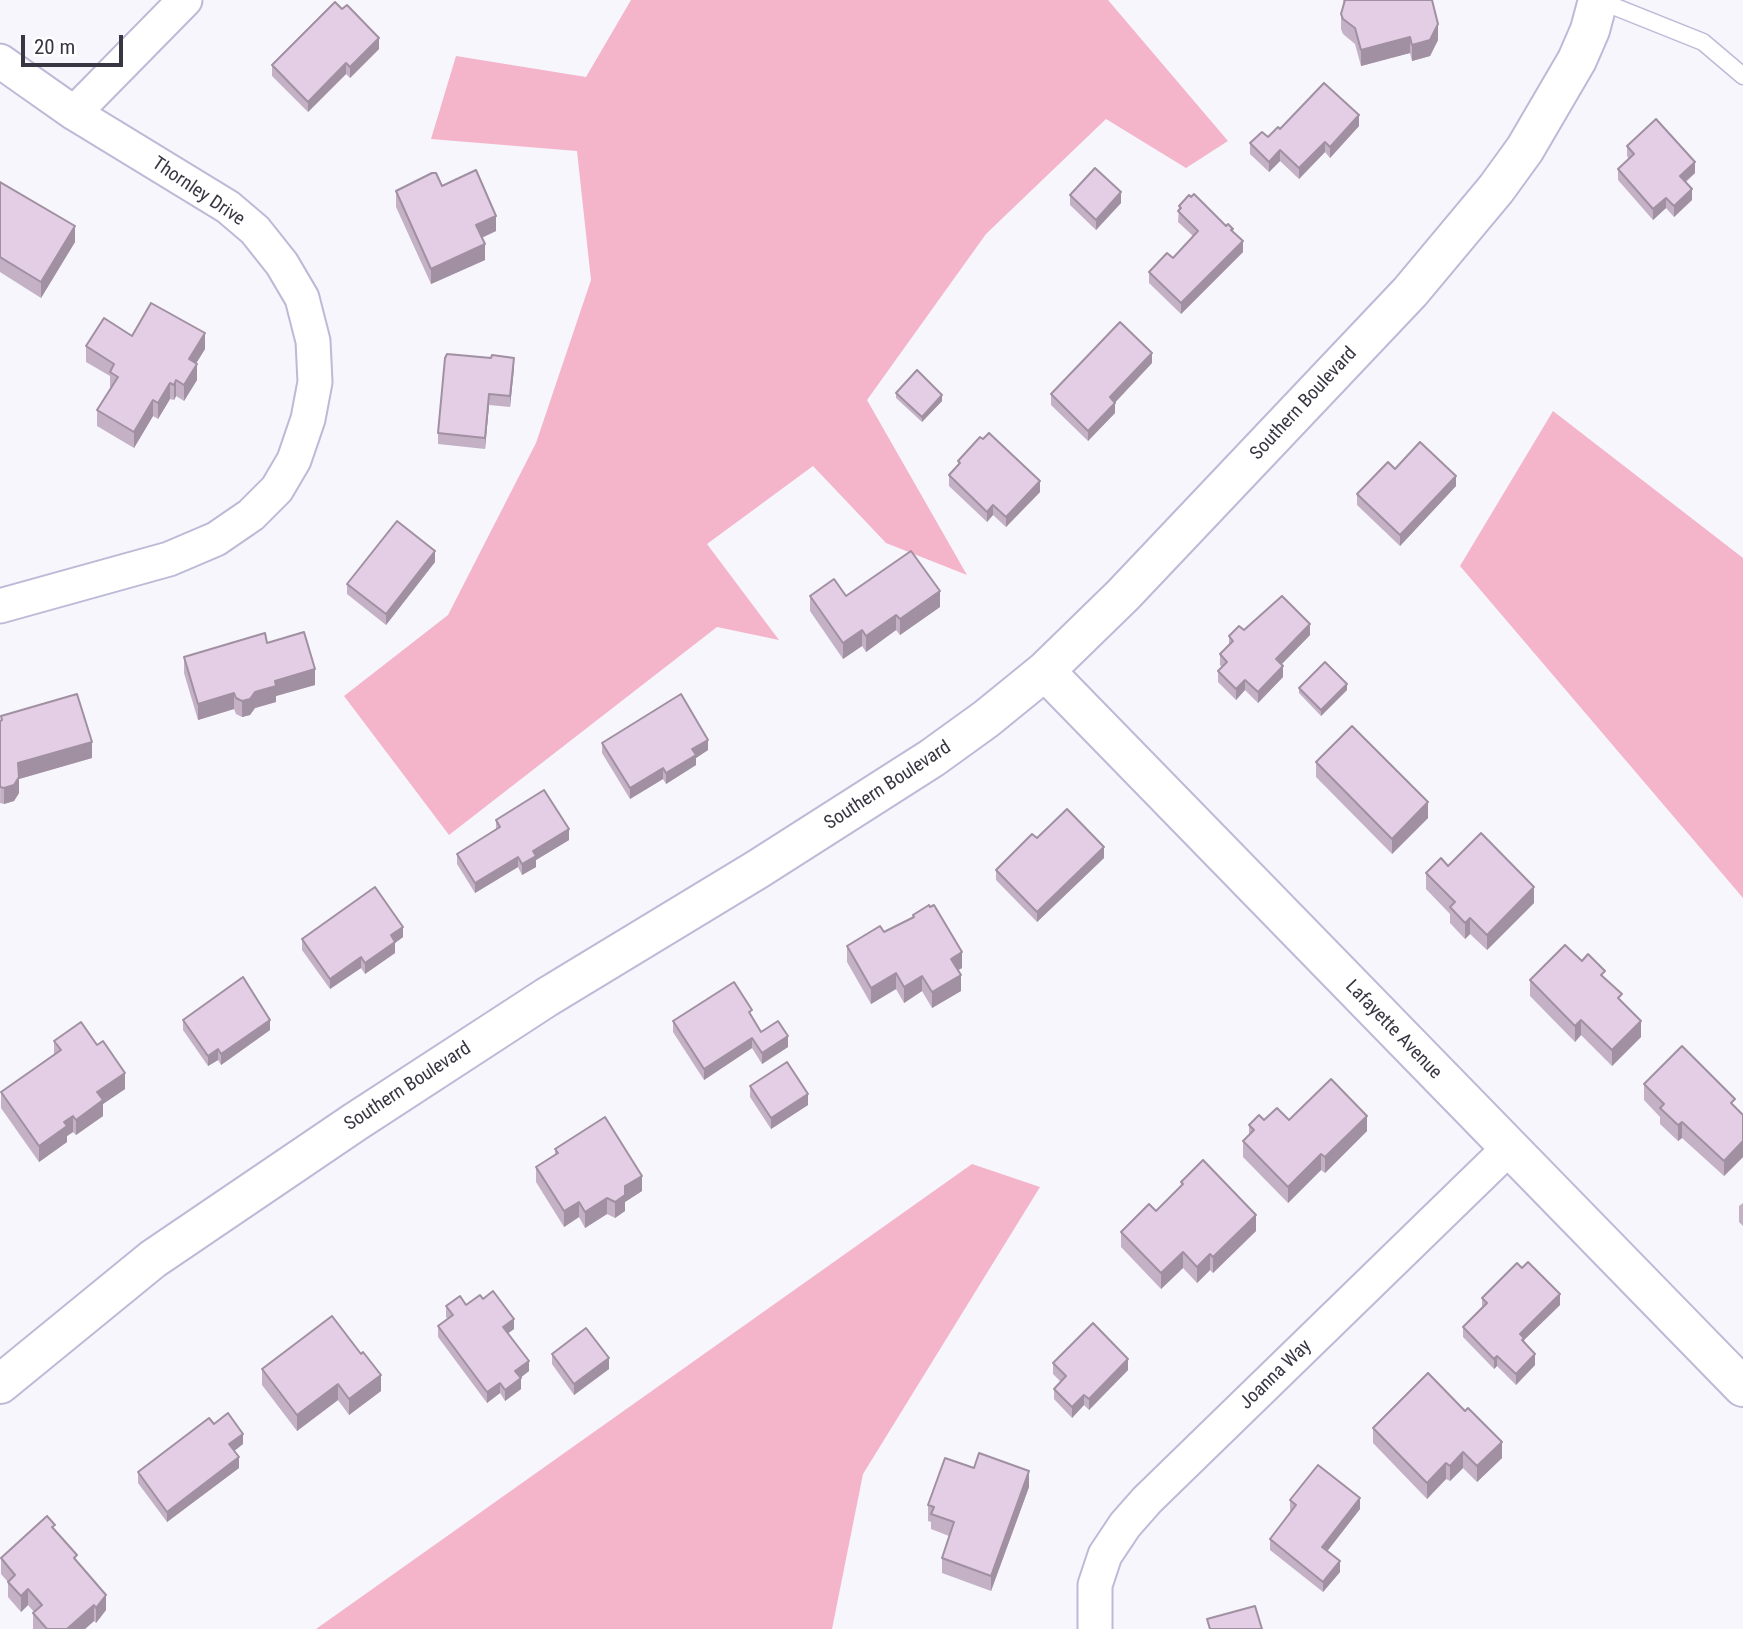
<!DOCTYPE html>
<html>
<head>
<meta charset="utf-8">
<style>
  body { margin:0 }
  #map { position:relative; width:1743px; height:1629px; overflow:hidden; background:#f6f6fc; font-family:"Roboto Condensed",sans-serif }
  canvas { display:block }
  .scale { position:absolute; left:21px; top:35px; width:102px; height:32px; box-sizing:border-box; border:4px solid #373642; border-top:0; padding-left:9px; font-size:21px; line-height:24px; white-space:nowrap; color:#373642; -webkit-text-stroke:5px #fff; paint-order:stroke }
</style>
</head>
<body>
<div id="map">
<canvas width="1743" height="1629"></canvas>
<div class="scale">20 m</div>
</div>
<script>
const ctx = document.querySelector('canvas').getContext('2d');
ctx.lineJoin = 'round';
function fill(path, color) {
  ctx.fillStyle = color;
  ctx.fill(path, 'evenodd');
}
function toPath(rows) {
  const path = new Path2D();
  for (const r of rows) {
    path.moveTo(r[0], r[1]);
    for (let i = 2; i < r.length; i += 2) path.lineTo(r[i], r[i + 1]);
  }
  return path;
}
function strokePath(path, color, width, dash) {
  ctx.strokeStyle = color;
  ctx.lineWidth = width;
  ctx.lineCap = dash ? 'butt' : 'round';
  ctx.setLineDash(dash || []);
  ctx.stroke(path);
}
function label(font, color, halo, rows, align = 'center') {
  ctx.font = font + ' "Roboto Condensed",sans-serif';
  ctx.lineWidth = 7;
  ctx.setLineDash([]);
  ctx.textBaseline = 'middle';
  ctx.strokeStyle = halo;
  ctx.fillStyle = color;
  for (const [text, x, y, turn = 0] of rows) {
    ctx.save();
    ctx.translate(x, y);
    ctx.rotate((+turn || 0) * Math.PI / 180);
    ctx.textAlign = isNaN(turn) ? turn : align;
    if (halo) ctx.strokeText(text, 0, 0);
    ctx.fillText(text, 0, 0);
    ctx.restore();
  }
}
fill(toPath([
  [631,0,1108,0,1228,141,1186,168,1106,119,986,234,867,400,967,575,886,543,813,466,707,544,779,640,717,627,449,835,344,696,448,615,536,443,591,280,577,151,431,139,456,56,586,77],
  [1553,411,1743,558,1743,898,1460,566],
  [972,1164,1040,1187,863,1474,832,1629,316,1629]
]), '#f4b5ca');
const lane = toPath([
  [1598,0,1703,42,1743,76]
]);
const street = toPath([
  [0,61,74,113,228,207,255,230,282,264,302,298,313,341,315,382,308,419,294,460,277,489,251,515,216,539,169,559,0,606],
  [74,113,185,0],
  [1095,1629,1095,1585,1105,1555,1125,1525,1147,1500,1509,1148]
]);
const secondary = toPath([
  [1045,671,1743,1387],
  [0,1384,153,1259,355,1122,547,997,758,869,932,758,986,719,1045,671,1123,595,1410,292,1496,189,1525,149,1577,60,1590,30,1598,0]
]);
strokePath(lane, '#bcbad7', 19);
strokePath(street, '#bcbad7', 37);
strokePath(secondary, '#bcbad7', 42);
strokePath(lane, '#fff', 16);
strokePath(street, '#fff', 33);
strokePath(secondary, '#fff', 38);
fill(toPath([
  [1343,0,1432,0,1438,40,1430,56,1412,61,1410,53,1361,66,1355,44,1343,34,1341,29,1341,14,1344,4],
  [379,49,350,78,346,74,308,112,272,76,272,65],
  [1359,126,1330,158,1325,152,1299,179,1280,161,1269,172,1250,154,1250,143,1268,137,1280,129],
  [1627,146,1695,173,1686,182,1692,200,1674,217,1666,208,1653,220,1618,180,1618,169,1629,159,1627,156],
  [0,182,75,242,41,298,0,272],
  [442,186,496,231,482,238,485,260,431,284,396,207,396,191],
  [1070,195,1121,203,1096,230,1070,205],
  [1179,206,1233,232,1243,252,1181,314,1149,283,1149,272,1173,258,1193,236,1178,222],
  [132,336,205,349,196,363,197,380,184,401,176,396,174,400,170,399,158,419,153,416,134,448,97,426,97,410,111,388,110,387,110,376,86,362,86,346],
  [1152,363,1115,402,1115,413,1088,441,1051,405,1051,394],
  [514,368,510,407,489,405,485,449,438,444,438,433],
  [896,393,942,401,922,422,896,398],
  [958,461,1040,492,1006,527,993,515,987,522,949,486,949,475,958,466],
  [1395,469,1456,486,1400,546,1357,505,1357,494],
  [435,562,386,625,347,594,347,584],
  [810,596,846,596,940,607,900,635,896,630,866,652,862,646,843,659,810,611],
  [1244,630,1310,635,1281,665,1283,677,1258,703,1245,690,1236,700,1218,682,1218,671,1222,667,1220,665,1220,654,1229,646,1229,636],
  [267,643,315,685,276,696,276,702,255,708,250,715,242,717,236,714,234,709,198,720,184,673,184,657],
  [1299,688,1347,690,1321,716,1299,693],
  [1,716,92,758,19,779,19,793,14,801,4,804,0,803],
  [602,743,708,750,696,758,696,765,666,784,663,779,630,799,602,753],
  [1316,762,1428,818,1392,854,1316,777],
  [496,820,569,840,536,860,536,867,522,875,518,867,475,893,457,864,457,854,496,830],
  [1037,838,1104,858,1037,922,996,880,996,870],
  [1448,866,1534,903,1487,950,1470,934,1465,939,1450,923,1450,914,1426,889,1426,873],
  [913,915,962,968,958,970,961,991,932,1008,922,991,904,1003,896,989,871,1004,847,962,847,946,884,932,913,917],
  [403,937,395,943,395,953,365,974,361,968,330,989,302,950,302,939],
  [1582,961,1605,978,1622,1002,1641,1037,1612,1066,1581,1035,1575,1042,1530,996,1530,980],
  [752,1017,761,1032,788,1047,762,1064,752,1048,704,1080,673,1032,673,1021],
  [183,1020,270,1030,221,1065,218,1060,208,1066,183,1030],
  [54,1041,125,1089,103,1104,103,1116,76,1135,73,1132,67,1136,67,1142,39,1162,1,1108,1,1092,54,1054],
  [1644,1084,1735,1107,1743,1115,1743,1157,1724,1176,1682,1138,1678,1141,1660,1124,1660,1117,1644,1100],
  [750,1086,808,1105,771,1129,750,1097],
  [1264,1120,1289,1120,1367,1131,1325,1173,1321,1170,1288,1203,1243,1157,1243,1141,1249,1135,1249,1125],
  [555,1149,642,1191,625,1202,625,1211,615,1218,607,1214,585,1228,579,1217,564,1227,536,1182,536,1167,555,1155],
  [1181,1182,1256,1231,1213,1273,1210,1270,1197,1283,1183,1268,1161,1289,1121,1247,1121,1232,1156,1211,1181,1187],
  [1743,1203,1743,1226,1739,1222,1739,1206],
  [1482,1298,1560,1305,1524,1340,1535,1365,1516,1385,1497,1366,1494,1369,1463,1337,1463,1327,1482,1307],
  [466,1305,514,1329,508,1333,529,1371,520,1378,521,1389,505,1401,500,1393,487,1403,438,1337,438,1326,448,1319,446,1317,446,1306],
  [552,1354,609,1369,574,1395,552,1364],
  [1053,1363,1128,1370,1089,1410,1084,1405,1072,1418,1054,1399,1054,1389,1061,1382,1053,1374],
  [262,1369,381,1391,349,1415,338,1400,297,1431,262,1385],
  [214,1424,243,1444,234,1451,239,1468,167,1522,138,1483,138,1472],
  [1373,1428,1502,1458,1477,1482,1463,1468,1450,1481,1446,1479,1427,1499,1373,1443],
  [1029,1487,991,1591,942,1573,942,1558,949,1536,931,1529,931,1522,928,1521,928,1505],
  [1290,1500,1360,1509,1327,1551,1340,1572,1323,1592,1270,1550,1270,1539,1291,1512,1290,1511],
  [55,1530,77,1561,106,1610,96,1623,94,1621,85,1629,33,1629,33,1613,34,1612,28,1605,21,1612,8,1597,8,1582,1,1574,1,1558]
]), '#c4b1c6');
fill(toPath([
  [1438,24,1438,40,1430,56,1412,61,1412,45],
  [1410,37,1410,53,1361,66,1361,50],
  [379,38,379,49,350,78,350,67],
  [346,63,346,74,308,112,308,102],
  [1359,115,1359,126,1330,158,1330,147],
  [1325,142,1325,152,1299,179,1299,168],
  [1280,150,1280,161,1269,172,1269,162],
  [1695,162,1695,173,1680,186,1680,176],
  [1692,189,1692,200,1674,217,1674,206],
  [1121,192,1121,203,1096,230,1096,220],
  [1666,198,1666,208,1653,220,1653,209],
  [496,216,496,231,476,240,476,225],
  [75,226,75,242,41,298,41,282],
  [1243,241,1243,252,1181,314,1181,303],
  [485,244,485,260,431,284,431,269],
  [205,333,205,349,189,375,189,359],
  [1152,353,1152,363,1110,408,1110,397],
  [514,358,514,368,510,407,510,396],
  [197,364,197,380,184,401,184,385],
  [176,380,176,396,174,400,174,385],
  [170,383,170,399,158,419,158,403],
  [489,394,489,405,485,449,485,438],
  [942,395,942,401,922,422,922,417],
  [153,400,153,416,134,448,134,432],
  [1115,403,1115,413,1088,441,1088,431],
  [1456,476,1456,486,1400,546,1400,535],
  [1040,481,1040,492,1006,527,1006,517],
  [993,505,993,515,987,522,987,512],
  [435,551,435,562,386,625,386,614],
  [940,591,940,607,900,635,900,619],
  [896,615,896,630,866,652,866,636],
  [1310,624,1310,635,1276,670,1276,659],
  [862,630,862,646,843,659,843,643],
  [1283,666,1283,677,1258,703,1258,692],
  [315,669,315,685,276,696,276,702,255,708,250,715,242,717,242,701,255,692,275,681],
  [1245,680,1245,690,1236,700,1236,689],
  [1347,684,1347,690,1321,716,1321,710],
  [234,693,234,709,198,720,198,704],
  [708,740,708,750,696,758,696,765,666,784,666,773,692,749],
  [92,742,92,758,19,779,19,793,14,801,4,804,4,788,18,763],
  [663,768,663,779,630,799,630,788],
  [1428,802,1428,818,1392,854,1392,839],
  [569,829,569,840,536,860,536,867,522,875,522,864,533,851],
  [1104,847,1104,858,1037,922,1037,912],
  [518,857,518,867,475,893,475,883],
  [1534,887,1534,903,1487,950,1487,935],
  [1470,918,1470,934,1465,939,1465,923],
  [403,927,403,937,395,943,395,953,365,974,365,963,391,935],
  [962,952,962,968,951,974,951,959],
  [361,957,361,968,330,989,330,979],
  [896,973,896,989,871,1004,871,988],
  [961,975,961,991,932,1008,932,992],
  [922,976,922,991,904,1003,904,987],
  [270,1020,270,1030,221,1065,221,1054],
  [1581,1020,1581,1035,1575,1042,1575,1026],
  [1641,1021,1641,1037,1612,1066,1612,1050],
  [788,1036,788,1047,762,1064,762,1053],
  [752,1038,752,1048,704,1080,704,1069],
  [218,1049,218,1060,208,1066,208,1056],
  [125,1073,125,1089,103,1104,103,1116,76,1135,76,1120,97,1092],
  [808,1094,808,1105,771,1129,771,1118],
  [73,1116,73,1132,67,1136,67,1142,39,1162,39,1146,64,1122],
  [1367,1116,1367,1131,1325,1173,1325,1157],
  [1682,1122,1682,1138,1678,1141,1678,1125],
  [1743,1141,1743,1157,1724,1176,1724,1161],
  [1321,1154,1321,1170,1288,1203,1288,1187],
  [642,1176,642,1191,625,1202,625,1186],
  [625,1195,625,1211,615,1218,615,1202],
  [607,1198,607,1214,585,1228,585,1212],
  [579,1202,579,1217,564,1227,564,1211],
  [1256,1215,1256,1231,1213,1273,1213,1257],
  [1183,1252,1183,1268,1161,1289,1161,1273],
  [1210,1254,1210,1270,1197,1283,1197,1267],
  [1560,1294,1560,1305,1524,1340,1524,1348,1520,1334],
  [514,1319,514,1329,503,1337,503,1327],
  [1535,1354,1535,1365,1516,1385,1516,1374],
  [1497,1356,1497,1366,1494,1369,1494,1359],
  [609,1358,609,1369,574,1395,574,1384],
  [1128,1359,1128,1370,1089,1410,1089,1399],
  [529,1361,529,1371,515,1382,515,1371],
  [381,1375,381,1391,349,1415,349,1399],
  [521,1378,521,1389,505,1401,505,1390],
  [500,1383,500,1393,487,1403,487,1392],
  [338,1384,338,1400,297,1431,297,1415],
  [1084,1395,1084,1405,1072,1418,1072,1407],
  [243,1434,243,1444,229,1455,229,1444],
  [1502,1442,1502,1458,1477,1482,1477,1466],
  [1463,1452,1463,1468,1450,1481,1450,1466],
  [239,1457,239,1468,167,1522,167,1512],
  [1446,1463,1446,1479,1427,1499,1427,1483],
  [1029,1471,1029,1487,991,1591,991,1576],
  [1360,1498,1360,1509,1322,1558,1322,1547],
  [1340,1561,1340,1572,1323,1592,1323,1582],
  [28,1589,28,1605,21,1612,21,1596],
  [106,1595,106,1610,96,1623,96,1608],
  [94,1605,94,1621,85,1629,67,1629]
]), '#a090a1');
const building = toPath([
  [1345,0,1432,0,1438,24,1430,40,1412,45,1410,37,1361,50,1355,28,1343,19,1341,14,1345,0],
  [335,2,342,9,347,5,379,38,350,67,346,63,308,102,272,65,335,2],
  [1324,83,1359,115,1330,147,1325,142,1299,168,1280,150,1269,162,1250,143,1262,132,1268,137,1278,127,1280,129,1324,83],
  [1656,119,1695,162,1680,176,1692,189,1674,206,1666,198,1653,209,1618,169,1634,154,1627,146,1656,119],
  [1095,168,1121,192,1096,220,1070,195,1095,168],
  [476,170,496,216,476,225,485,244,431,269,396,191,432,173,436,173,442,186,476,170],
  [0,182,75,226,41,282,0,257,0,182],
  [1194,194,1226,226,1228,224,1233,229,1231,230,1243,241,1181,303,1149,272,1167,253,1173,258,1198,231,1178,211,1181,208,1179,206,1189,195,1191,197,1194,194],
  [151,303,205,333,189,359,197,364,184,385,176,380,174,385,170,383,158,403,153,400,134,432,97,410,118,377,110,372,114,364,86,346,104,318,132,336,151,303],
  [1120,322,1152,353,1110,397,1115,403,1088,431,1051,394,1120,322],
  [447,354,491,358,492,355,514,358,510,396,489,394,485,438,438,433,445,358,447,354],
  [917,370,942,395,922,417,896,393,917,370],
  [989,433,1040,481,1006,517,993,505,987,512,949,475,960,463,958,461,980,437,983,439,989,433],
  [1420,442,1456,476,1400,535,1357,494,1388,462,1395,469,1420,442],
  [397,521,435,551,386,614,347,584,397,521],
  [911,551,940,591,900,619,896,615,866,636,862,630,843,643,810,596,834,579,846,596,911,551],
  [1282,596,1310,624,1276,659,1283,666,1258,692,1245,680,1236,689,1218,671,1227,662,1220,654,1233,641,1229,636,1239,626,1244,630,1282,596],
  [304,632,315,669,275,681,276,686,255,692,250,699,242,701,236,698,234,693,198,704,184,657,265,633,267,643,304,632],
  [1325,662,1347,684,1321,710,1299,688,1325,662],
  [77,694,92,742,18,763,19,777,14,785,4,788,0,787,0,721,2,720,1,716,77,694],
  [681,694,708,740,692,749,696,755,666,773,663,768,630,788,602,743,681,694],
  [1352,726,1428,802,1392,839,1316,762,1352,726],
  [544,790,569,829,533,851,536,856,522,864,518,857,475,883,457,854,500,827,496,820,544,790],
  [1067,809,1104,847,1037,912,996,870,1032,834,1037,838,1067,809],
  [1481,833,1534,887,1487,935,1470,918,1465,923,1450,907,1455,902,1426,873,1441,858,1448,866,1481,833],
  [375,887,403,927,391,935,395,942,365,963,361,957,330,979,302,939,375,887],
  [929,905,930,907,934,905,962,952,951,959,961,975,932,992,922,976,904,987,896,973,871,988,847,946,880,926,884,932,914,917,913,915,929,905],
  [1565,945,1582,961,1588,954,1605,971,1601,975,1622,994,1618,998,1641,1021,1612,1050,1581,1020,1575,1026,1530,980,1565,945],
  [243,977,270,1020,221,1054,218,1049,208,1056,183,1020,243,977],
  [734,982,752,1010,749,1012,761,1032,778,1021,788,1036,762,1053,752,1038,704,1069,673,1021,734,982],
  [81,1022,97,1045,103,1041,125,1073,97,1092,103,1100,76,1120,73,1116,64,1122,67,1126,39,1146,1,1092,61,1050,54,1041,81,1022],
  [1682,1046,1735,1099,1731,1103,1743,1115,1743,1141,1724,1161,1682,1122,1678,1125,1660,1108,1664,1104,1644,1084,1682,1046],
  [787,1062,808,1094,771,1118,750,1086,787,1062],
  [1331,1079,1367,1116,1325,1157,1321,1154,1288,1187,1243,1141,1254,1130,1249,1125,1259,1115,1264,1120,1277,1108,1289,1120,1331,1079],
  [605,1117,642,1176,625,1186,625,1195,615,1202,607,1198,585,1212,579,1202,564,1211,536,1167,558,1153,555,1149,605,1117],
  [1203,1160,1256,1215,1213,1257,1210,1254,1197,1267,1183,1252,1161,1273,1121,1232,1149,1204,1156,1211,1183,1184,1181,1182,1203,1160],
  [1528,1262,1560,1294,1520,1334,1524,1338,1522,1340,1535,1354,1516,1374,1497,1356,1494,1359,1463,1327,1487,1303,1482,1298,1517,1263,1522,1268,1528,1262],
  [493,1291,514,1319,503,1327,529,1361,515,1371,521,1378,505,1390,500,1383,487,1392,438,1326,453,1315,446,1306,460,1296,466,1305,480,1295,483,1299,493,1291],
  [332,1316,361,1354,363,1352,381,1375,349,1399,338,1384,297,1415,262,1369,332,1316],
  [1093,1323,1128,1359,1089,1399,1084,1395,1072,1407,1054,1389,1066,1376,1053,1363,1093,1323],
  [586,1328,609,1358,574,1384,552,1354,586,1328],
  [1428,1373,1465,1411,1468,1408,1502,1442,1477,1466,1463,1452,1450,1466,1446,1463,1427,1483,1373,1428,1428,1373],
  [228,1413,243,1434,229,1444,239,1457,167,1512,138,1472,209,1418,214,1424,228,1413],
  [979,1453,1029,1471,991,1576,942,1558,954,1522,931,1514,934,1507,928,1505,945,1458,974,1468,979,1453],
  [1318,1465,1360,1498,1322,1547,1340,1561,1323,1582,1270,1539,1296,1505,1290,1500,1318,1465],
  [47,1516,55,1525,52,1527,77,1555,74,1558,106,1595,96,1608,94,1605,67,1629,47,1629,33,1613,42,1605,28,1589,21,1596,8,1582,15,1575,1,1558,47,1516],
  [1255,1606,1262,1629,1210,1629,1207,1619,1255,1606]
]);
fill(building, '#e4cee6');
strokePath(building, '#a090a1', 2);
label('19px', '#373642', '#fff', [
  ["Thornley Drive",198,192,34],
  ["Southern Boulevard",1304,404,-47],
  ["Southern Boulevard",888,786,-33],
  ["Lafayette Avenue",1393,1030,46],
  ["Southern Boulevard",408,1087,-33],
  ["Joanna Way",1276,1375,-44]
]);
</script>
</body>
</html>
